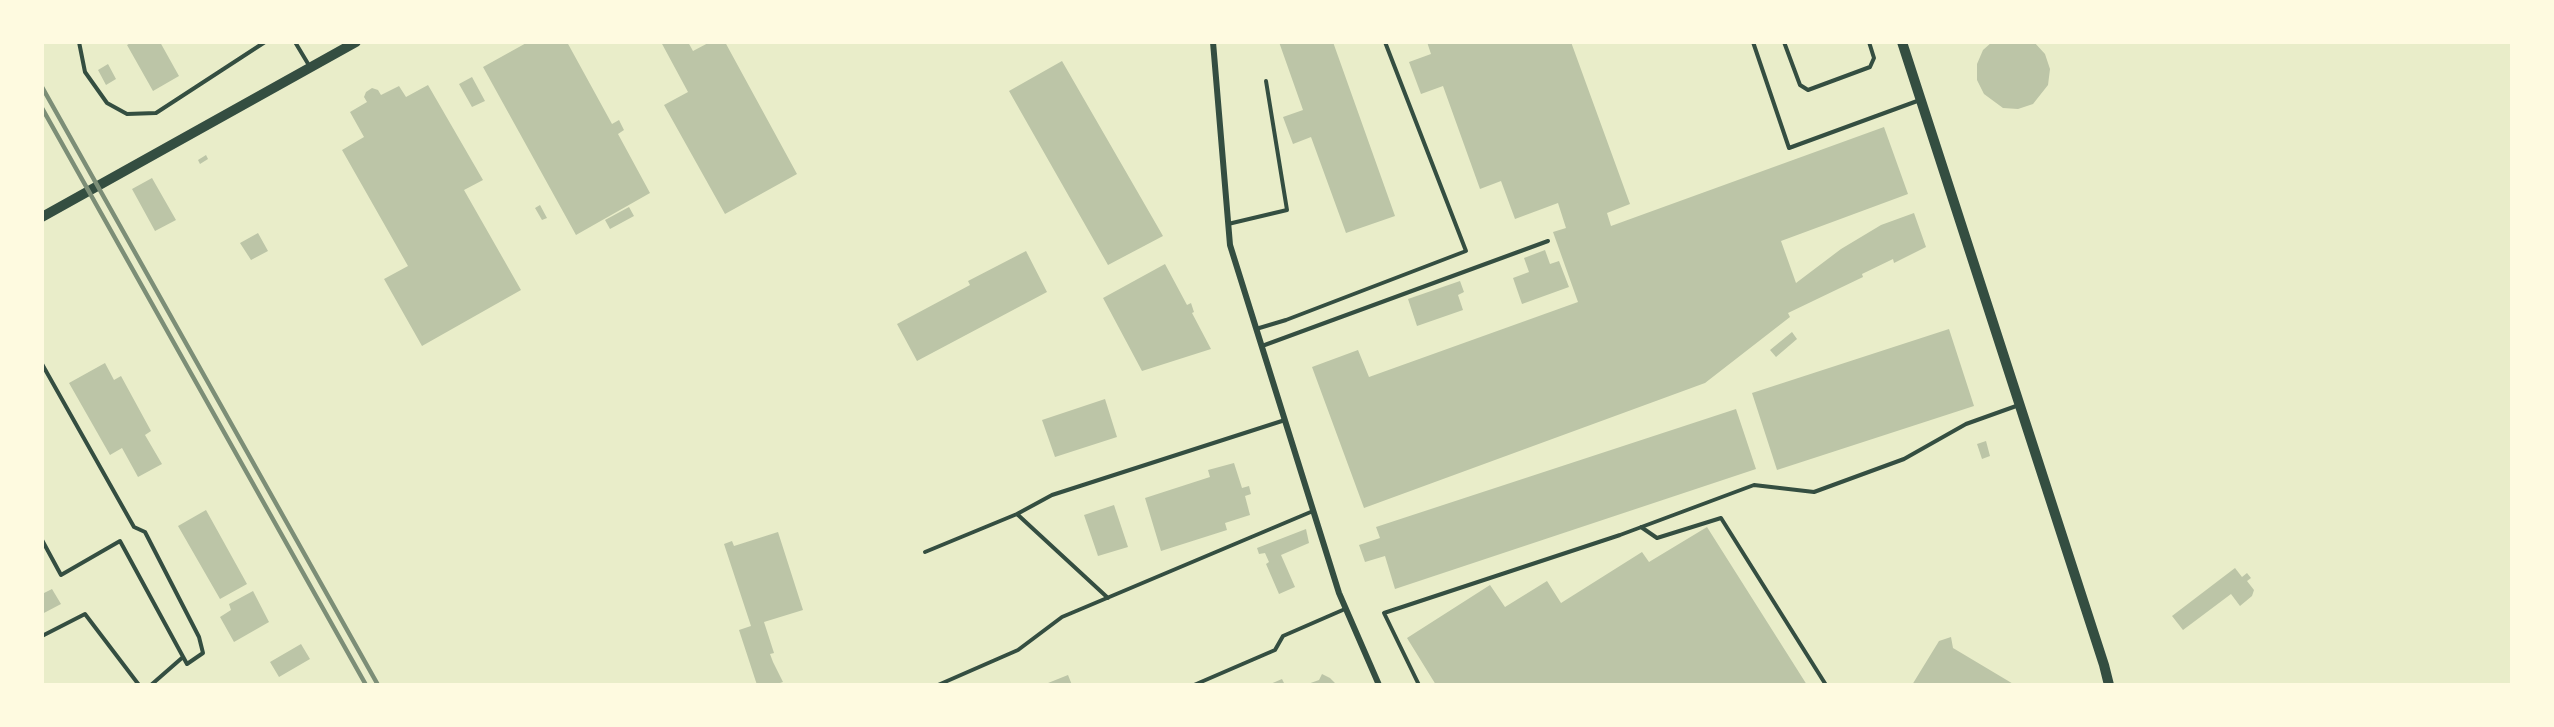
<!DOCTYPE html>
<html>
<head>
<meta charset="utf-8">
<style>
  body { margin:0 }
  #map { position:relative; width:2554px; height:727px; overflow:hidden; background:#e9edc9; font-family:Raleway,sans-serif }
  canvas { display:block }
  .frame { position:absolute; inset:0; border:44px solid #fefae0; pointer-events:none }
</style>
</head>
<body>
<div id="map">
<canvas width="2554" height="727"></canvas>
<div class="frame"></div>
</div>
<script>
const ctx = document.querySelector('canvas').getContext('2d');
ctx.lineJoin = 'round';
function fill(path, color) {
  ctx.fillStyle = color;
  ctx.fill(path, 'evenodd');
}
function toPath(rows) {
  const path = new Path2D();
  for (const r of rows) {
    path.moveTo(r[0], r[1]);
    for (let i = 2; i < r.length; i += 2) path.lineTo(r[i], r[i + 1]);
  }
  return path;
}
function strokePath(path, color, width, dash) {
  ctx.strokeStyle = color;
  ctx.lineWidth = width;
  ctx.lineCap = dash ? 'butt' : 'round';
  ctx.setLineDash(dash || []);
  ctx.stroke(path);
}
fill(toPath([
  [132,42,160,42,179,76,153,91,127,45],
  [528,42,567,42,612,124,619,120,624,130,618,134,650,193,576,235,483,67],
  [661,42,688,42,693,51,710,42,725,42,797,174,725,214,664,105,688,92],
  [1279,42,1333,42,1395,216,1346,233,1311,137,1293,144,1283,117,1303,110],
  [1427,42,1571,42,1630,204,1607,213,1611,226,1884,127,1908,194,1781,241,1796,283,1841,249,1881,225,1914,213,1926,247,1894,263,1893,259,1862,274,1863,277,1788,313,1790,317,1705,383,1364,508,1312,367,1358,350,1369,377,1578,302,1553,232,1566,228,1558,203,1515,219,1501,181,1480,189,1443,86,1421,94,1409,62,1431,54],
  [1992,42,2034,42,2045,54,2050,69,2048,85,2033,104,2018,109,2003,108,1984,94,1977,80,1977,64,1983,50],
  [1062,61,1163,236,1108,265,1009,91],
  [108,64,116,79,106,85,98,70],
  [472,77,485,101,472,107,459,84],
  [428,85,483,180,464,190,521,290,422,346,384,279,408,266,342,150,364,137,350,112,367,102,364,97,366,92,372,88,378,90,381,95,399,86,406,97],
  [206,155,208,159,200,164,198,160],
  [152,178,176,220,155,231,132,189],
  [540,205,547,218,542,220,535,208],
  [629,207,634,216,610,229,605,220],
  [258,233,268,251,251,260,240,243],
  [1545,250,1550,264,1559,261,1569,287,1522,304,1513,278,1529,272,1524,258],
  [1026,251,1047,292,917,361,897,324,970,285,968,281],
  [1165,264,1187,305,1191,303,1194,312,1192,313,1211,349,1142,371,1103,298],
  [1460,281,1464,292,1458,295,1463,310,1417,326,1408,299],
  [1949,329,1974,406,1777,470,1752,393],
  [1792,332,1797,339,1776,357,1770,350],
  [105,363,114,380,121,376,151,431,145,435,162,464,138,477,122,448,110,455,69,383],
  [1105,399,1117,437,1055,457,1042,420],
  [1736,409,1756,469,1395,589,1385,556,1365,562,1359,545,1380,538,1376,527],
  [1986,441,1990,456,1982,459,1977,444],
  [1234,463,1242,488,1249,486,1251,494,1245,496,1250,515,1225,523,1227,530,1161,551,1145,498,1210,477,1208,470],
  [1114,505,1128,547,1098,556,1084,515],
  [206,510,247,584,220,599,178,526],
  [1707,527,1807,685,1436,685,1407,638,1490,585,1505,607,1547,581,1561,603,1642,552,1649,562],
  [1306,529,1309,543,1281,555,1295,587,1279,594,1266,564,1269,562,1265,553,1259,554,1257,548],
  [778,532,803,610,764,622,774,653,770,654,773,662,783,682,774,685,757,685,739,630,751,626,724,544,732,541,734,546],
  [2235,568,2242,577,2247,573,2251,578,2247,581,2254,590,2252,596,2240,606,2231,594,2183,630,2172,616],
  [52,589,61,604,42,614,42,594],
  [253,591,269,622,234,642,220,617,231,610,229,604],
  [1951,637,1953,648,2015,685,1912,685,1939,641],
  [301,644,310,659,279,677,270,662],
  [1322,674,1330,678,1337,685,1305,685,1319,680],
  [1068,675,1072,685,1043,685],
  [1282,679,1285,685,1268,685]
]), '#bcc5a7');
strokePath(toPath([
  [79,42,85,72,107,103,127,114,156,113,265,42],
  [295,42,310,67],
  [1753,42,1789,148,1920,100],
  [1784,42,1800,85,1808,90,1870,67,1874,58,1869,42],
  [1228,224,1287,210,1266,81],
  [1256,329,1286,320,1466,251,1385,42],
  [1262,346,1548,241],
  [42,364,134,527,145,532,199,637,203,653,187,664,120,541,61,575,42,540],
  [1017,514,1052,495,1285,420],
  [1641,527,1657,538,1721,518,1826,685],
  [925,552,1017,514,1108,598],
  [42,636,85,614,139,685],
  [151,685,183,657],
  [938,685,1018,650,1062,617,1313,511],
  [1194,685,1275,650,1283,636,1345,609],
  [1419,685,1384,613,1620,535,1754,485,1814,492,1904,459,1966,424,2019,405]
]), '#344e41', 4);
strokePath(toPath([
  [1213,42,1230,245,1339,593,1379,685]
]), '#344e41', 6);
strokePath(toPath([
  [1902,42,2104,665,2109,685],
  [42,217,356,42]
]), '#344e41', 10);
strokePath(toPath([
  [42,87,378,685],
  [42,108,366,685]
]), '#7c8e77', 4.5);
</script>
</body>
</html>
